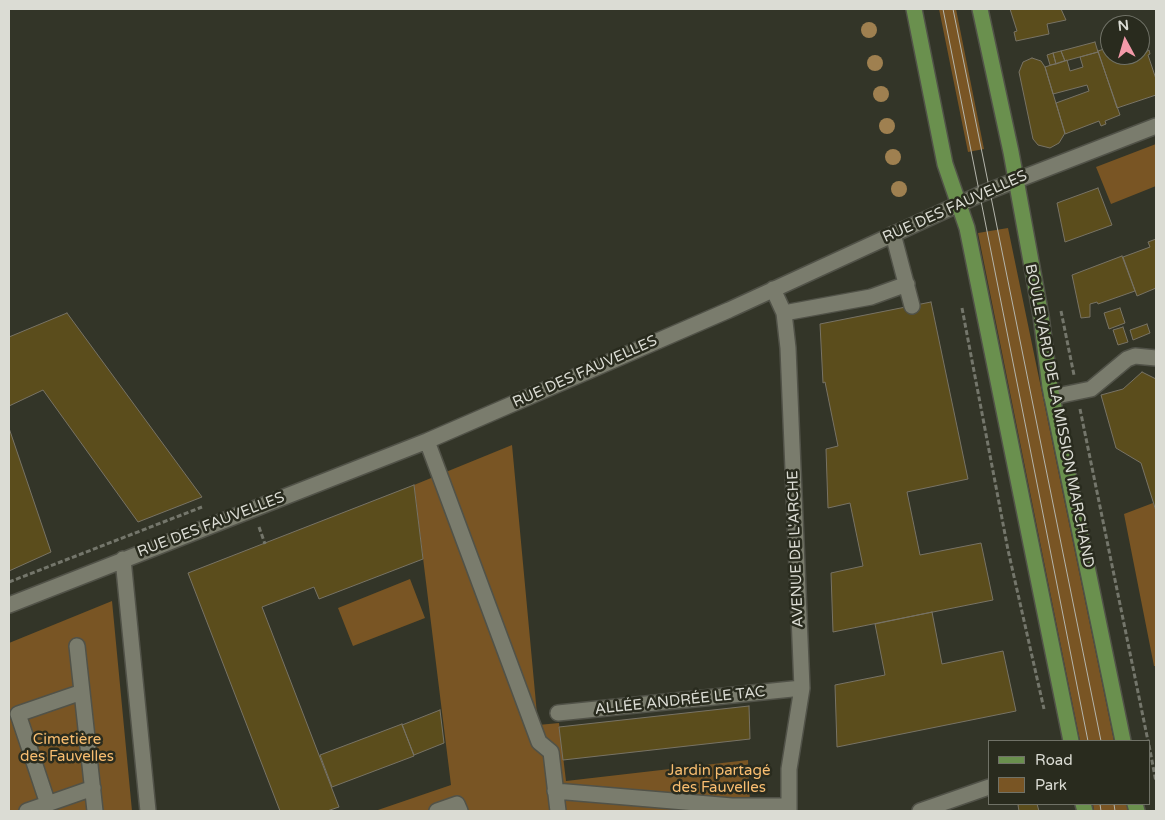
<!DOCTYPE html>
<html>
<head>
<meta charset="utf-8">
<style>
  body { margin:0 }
  #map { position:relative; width:1165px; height:820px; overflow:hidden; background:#333528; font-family:"Varela Round",sans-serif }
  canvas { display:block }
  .frame { position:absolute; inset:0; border:10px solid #dbdcd4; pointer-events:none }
  .legend { position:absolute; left:988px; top:740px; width:162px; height:65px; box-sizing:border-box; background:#292b1e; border:1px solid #707267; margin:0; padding:6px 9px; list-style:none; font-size:15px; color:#dbdcd4 }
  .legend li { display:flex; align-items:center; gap:10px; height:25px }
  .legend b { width:25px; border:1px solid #707267 }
  .north { position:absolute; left:1100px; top:15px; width:50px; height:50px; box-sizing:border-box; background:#292b1e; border:1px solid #707267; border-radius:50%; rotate:354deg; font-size:14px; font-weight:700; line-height:20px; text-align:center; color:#dbdcd4 }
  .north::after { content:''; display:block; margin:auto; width:18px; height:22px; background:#f39aa9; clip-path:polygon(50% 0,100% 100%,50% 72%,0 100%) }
</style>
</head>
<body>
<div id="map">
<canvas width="1165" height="820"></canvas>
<div class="frame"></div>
<ul class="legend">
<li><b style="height:6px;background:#6a904e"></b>Road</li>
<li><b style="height:14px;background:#795524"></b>Park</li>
</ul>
<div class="north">N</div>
</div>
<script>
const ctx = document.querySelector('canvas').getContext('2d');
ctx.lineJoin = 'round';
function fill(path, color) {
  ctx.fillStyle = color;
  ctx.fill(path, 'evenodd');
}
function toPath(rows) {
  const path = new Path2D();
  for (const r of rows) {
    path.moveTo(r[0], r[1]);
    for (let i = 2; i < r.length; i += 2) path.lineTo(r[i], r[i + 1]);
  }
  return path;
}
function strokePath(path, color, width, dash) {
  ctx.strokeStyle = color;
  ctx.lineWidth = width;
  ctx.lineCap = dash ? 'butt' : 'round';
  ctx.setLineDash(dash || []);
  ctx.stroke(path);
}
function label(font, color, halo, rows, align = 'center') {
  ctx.font = font + ' "Varela Round",sans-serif';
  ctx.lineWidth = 5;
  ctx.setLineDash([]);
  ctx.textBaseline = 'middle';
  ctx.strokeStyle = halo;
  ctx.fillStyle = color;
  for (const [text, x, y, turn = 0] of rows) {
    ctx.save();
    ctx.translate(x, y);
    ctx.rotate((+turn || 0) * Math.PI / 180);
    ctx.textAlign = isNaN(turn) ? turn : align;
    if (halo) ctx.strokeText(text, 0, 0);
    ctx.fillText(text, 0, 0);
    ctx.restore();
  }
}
fill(toPath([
  [939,9,956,9,984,149,968,152],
  [1156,144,1156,186,1111,204,1096,167],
  [1008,228,1114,741,1080,741,978,233],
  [512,445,538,725,559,723,566,781,748,760,750,803,747,811,375,811,451,785,414,485],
  [1153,503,1156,511,1156,666,1154,666,1124,514],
  [410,579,425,618,353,646,338,608],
  [112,601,132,811,9,811,9,643],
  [1093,804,1127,804,1128,811,1094,811]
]), '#795524');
const building = toPath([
  [1010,9,1061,9,1066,20,1047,24,1049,34,1016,41,1014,32,1017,31,1010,9],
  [1095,42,1098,52,1065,61,1061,51,1095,42],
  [1110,47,1110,55,1140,55,1149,50,1150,54,1148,55,1156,79,1156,95,1117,108,1098,51,1110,47],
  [1061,51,1065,61,1056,64,1053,53,1061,51],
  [1098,52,1120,115,1105,121,1106,124,1101,126,1099,121,1065,134,1056,103,1089,91,1087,85,1053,94,1045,67,1067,60,1070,71,1083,67,1080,57,1098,52],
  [1053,53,1056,64,1050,65,1047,55,1053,53],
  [1032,58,1041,61,1045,67,1065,133,1059,143,1050,148,1038,145,1033,139,1019,72,1023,62,1032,58],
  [1098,188,1112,225,1065,242,1057,203,1098,188],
  [1156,239,1156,288,1137,296,1123,257,1150,247,1148,242,1156,239],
  [1122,256,1135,291,1098,304,1097,302,1090,304,1090,317,1081,318,1072,275,1122,256],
  [931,302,968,479,907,492,920,555,981,543,993,600,833,632,831,573,863,566,850,503,828,508,826,449,838,446,825,382,823,383,820,324,931,302],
  [1120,308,1125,323,1109,329,1104,313,1120,308],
  [67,313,202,497,138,522,43,390,9,406,9,337,67,313],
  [1147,324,1150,333,1133,340,1130,330,1147,324],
  [1123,327,1128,342,1118,345,1113,330,1123,327],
  [1142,372,1156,379,1156,511,1141,463,1116,448,1101,395,1123,389,1142,372],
  [9,428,51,552,9,571,9,428],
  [414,485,423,559,319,599,314,587,262,607,339,807,327,811,280,811,188,573,414,485],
  [932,612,942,664,1003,651,1016,711,837,747,835,685,885,675,875,624,932,612],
  [749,706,750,739,563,760,559,727,749,706],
  [440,710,444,743,414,755,402,725,440,710],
  [402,724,414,756,332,787,320,755,402,724],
  [1021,804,1037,804,1039,811,1019,811,1018,805,1021,804]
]);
fill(building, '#5b4d1c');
strokePath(building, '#787365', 1);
const minor = toPath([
  [893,234,912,306],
  [773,289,784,313,788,348,802,688,789,769,789,811],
  [784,313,871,297,907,284],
  [1052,397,1091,389,1127,359,1135,356,1156,358],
  [427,441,539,742,551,752,558,811],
  [123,559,148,811],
  [9,605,427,441,729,310,981,194,1156,126],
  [77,646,95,811],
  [558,713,802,688],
  [555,791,732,806,788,806],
  [48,804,18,714,82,692],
  [27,811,93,788],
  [437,811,457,804,460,811],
  [920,811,989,787]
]);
const major = toPath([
  [914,9,945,164,967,228,1071,741],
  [980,9,1011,152,1041,316,1050,387,1123,741],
  [1083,804,1085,811],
  [1135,804,1137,811]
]);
strokePath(minor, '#515248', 18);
strokePath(major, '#515248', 18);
strokePath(toPath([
  [962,308,1008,550,1044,709],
  [1061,311,1074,375],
  [1080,409,1148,741],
  [259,527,265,544],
  [9,582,202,507],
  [1149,745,1156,782]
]), '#74766b', 3, [5, 2.5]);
strokePath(minor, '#7a7c6d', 15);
strokePath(major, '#6a904e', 15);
strokePath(toPath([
  [943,9,1088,741],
  [953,9,1101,741],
  [1100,804,1101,811],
  [1114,804,1115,811]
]), '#b4b5ac', 1);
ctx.fillStyle = '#9f8050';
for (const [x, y] of [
  [869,30],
  [875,63],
  [881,94],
  [887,126],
  [893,157],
  [899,189]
]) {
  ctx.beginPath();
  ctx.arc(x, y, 8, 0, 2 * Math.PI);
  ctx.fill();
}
label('15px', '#dbdcd4', '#292b1e', [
  ["RUE DES FAUVELLES",955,207,-24],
  ["RUE DES FAUVELLES",585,372,-24],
  ["BOULEVARD DE LA MISSION MARCHAND",1059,416,79],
  ["RUE DES FAUVELLES",211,525,-21],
  ["AVENUE DE L'ARCHE",796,549,-92],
  ["ALLÉE ANDRÉE LE TAC",680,701,-6]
]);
label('15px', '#f8bd70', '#292b1e', [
  ["Cimetière",67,740],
  ["des Fauvelles",67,757],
  ["Jardin partagé",719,771],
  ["des Fauvelles",719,788]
]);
</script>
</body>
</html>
